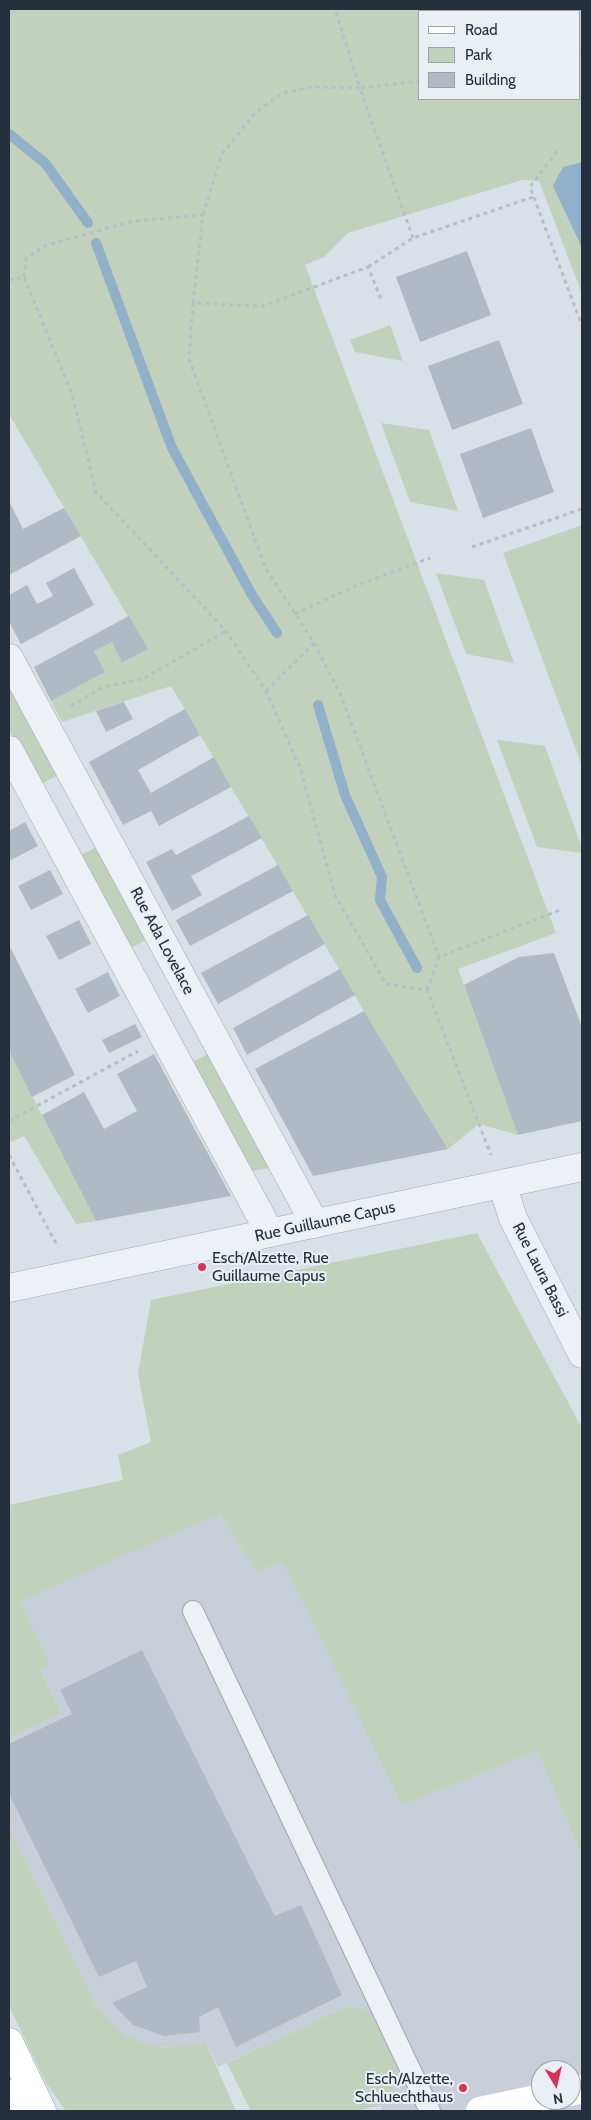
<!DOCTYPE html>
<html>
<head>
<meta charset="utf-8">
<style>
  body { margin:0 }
  #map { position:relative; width:591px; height:2120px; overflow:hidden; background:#dae0e7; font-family:Cabin,sans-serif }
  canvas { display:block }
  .frame { position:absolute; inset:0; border:10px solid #242f3d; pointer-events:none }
  .legend { position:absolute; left:418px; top:10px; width:162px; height:90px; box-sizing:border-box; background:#eaeff4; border:1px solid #9ba2ab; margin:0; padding:6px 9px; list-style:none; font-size:15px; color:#242f3d }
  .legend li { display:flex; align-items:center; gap:10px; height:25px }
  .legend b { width:25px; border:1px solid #9ba2ab }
  .north { position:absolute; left:531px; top:2060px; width:50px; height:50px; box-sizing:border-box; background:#eaeff4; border:1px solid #9ba2ab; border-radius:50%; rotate:171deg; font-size:14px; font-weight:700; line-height:20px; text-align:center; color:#242f3d }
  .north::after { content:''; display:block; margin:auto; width:18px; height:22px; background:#d93258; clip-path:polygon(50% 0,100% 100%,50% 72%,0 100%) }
</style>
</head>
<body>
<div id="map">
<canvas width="591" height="2120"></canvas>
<div class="frame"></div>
<ul class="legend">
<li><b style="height:6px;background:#fff"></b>Road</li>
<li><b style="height:14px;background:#c2d1bb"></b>Park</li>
<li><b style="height:14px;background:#b1bac4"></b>Building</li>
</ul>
<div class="north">N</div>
</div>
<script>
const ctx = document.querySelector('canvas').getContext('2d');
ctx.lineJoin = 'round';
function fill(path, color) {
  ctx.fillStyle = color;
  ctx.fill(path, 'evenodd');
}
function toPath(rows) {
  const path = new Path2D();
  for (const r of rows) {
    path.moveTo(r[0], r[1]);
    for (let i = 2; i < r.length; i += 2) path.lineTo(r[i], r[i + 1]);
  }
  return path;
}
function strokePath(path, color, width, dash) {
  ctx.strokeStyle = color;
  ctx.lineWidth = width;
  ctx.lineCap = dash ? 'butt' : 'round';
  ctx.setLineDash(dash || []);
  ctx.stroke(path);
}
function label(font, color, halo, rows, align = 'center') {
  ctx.font = font + ' Cabin,sans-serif';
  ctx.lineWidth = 4;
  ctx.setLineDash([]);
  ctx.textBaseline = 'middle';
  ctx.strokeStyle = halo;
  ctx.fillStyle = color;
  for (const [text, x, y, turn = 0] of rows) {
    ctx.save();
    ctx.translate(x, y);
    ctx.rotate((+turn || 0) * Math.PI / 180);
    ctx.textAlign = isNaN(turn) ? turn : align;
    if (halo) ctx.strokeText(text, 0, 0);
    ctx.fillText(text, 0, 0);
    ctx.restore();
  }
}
fill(toPath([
  [220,1512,256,1572,282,1560,402,1805,537,1751,582,1857,582,2111,382,2111,379,2098,389,2093,362,2008,347,2007,218,2067,206,2043,162,2048,124,2035,96,2005,9,1828,9,1738,61,1713,40,1670,50,1665,20,1601],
  [541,2070,571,2070,571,2100,541,2100]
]), '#c8cfd9');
fill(toPath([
  [9,9,582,9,582,294,539,181,522,180,348,233,324,257,305,265,556,933,458,969,518,1135,479,1124,448,1149,364,1011,171,686,62,722,51,701,105,672,94,651,112,642,123,663,147,649,9,414],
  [420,11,580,11,580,99,420,99],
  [390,325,403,361,355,352,350,340],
  [381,423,429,430,458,511,410,502],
  [582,525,582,766,503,553],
  [436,573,484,580,514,663,466,654],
  [9,680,62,773,39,785,9,729],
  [497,740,545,746,582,848,582,853,537,847],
  [101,845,150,938,127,950,77,857],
  [9,1051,96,1221,76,1224,24,1136,11,1142,9,1138],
  [212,1052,274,1167,247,1172,189,1064],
  [477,1233,582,1428,582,1857,537,1751,402,1805,282,1561,256,1572,220,1513,20,1601,50,1665,40,1670,61,1713,9,1738,9,1505,123,1480,118,1455,151,1442,138,1374,151,1300],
  [9,1828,96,2005,124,2035,162,2048,206,2043,236,2111,66,2111,46,2083,9,2006],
  [347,2007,362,2008,373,2016,397,2068,398,2082,389,2093,379,2098,380,2106,353,2111,251,2111,227,2063]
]), '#c2d1bb');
fill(toPath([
  [582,162,582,248,553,186,563,167]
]), '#91b1ca');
strokePath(toPath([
  [9,134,45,163,88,223],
  [96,243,172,448,252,595,277,633],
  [318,705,345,795,382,877,380,900,417,968]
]), '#91b1ca', 10);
fill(toPath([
  [467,251,491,315,420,342,396,277],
  [499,340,523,404,452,430,428,366],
  [531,428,554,492,483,518,460,454],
  [9,501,23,529,64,508,81,536,9,575],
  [74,568,94,605,21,644,9,622,9,595,27,585,37,604,53,596,46,583],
  [129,616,148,649,122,663,112,642,94,651,105,672,51,701,34,667],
  [124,702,133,719,106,732,96,711],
  [185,709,200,735,138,770,151,793,214,757,231,787,159,826,151,811,123,825,89,762],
  [249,816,262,838,191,876,202,895,172,911,146,862,172,849,176,855],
  [25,822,38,846,9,861,9,831],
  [278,865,293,891,190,946,176,920],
  [50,870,63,894,31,910,18,886],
  [308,915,325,944,218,1004,201,973],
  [79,920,91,944,59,960,46,936],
  [9,945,75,1075,32,1097,9,1051],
  [554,953,582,1027,582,1121,518,1135,464,985,519,957],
  [340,969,355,995,247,1055,233,1028],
  [108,972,120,996,88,1013,75,989],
  [364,1011,448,1149,313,1176,255,1069],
  [135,1024,142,1037,109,1053,102,1040],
  [154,1054,231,1196,96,1221,42,1115,84,1092,104,1129,137,1111,117,1074],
  [142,1650,275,1916,301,1905,342,1995,236,2047,218,2007,199,2017,200,2032,164,2036,133,2025,112,2003,147,1987,136,1961,99,1977,9,1794,9,1744,72,1714,60,1690]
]), '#b1bac4');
const lane = toPath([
  [193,1611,430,2111]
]);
const street = toPath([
  [9,658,315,1224],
  [9,750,270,1233],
  [502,1184,513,1218,582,1354],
  [9,1288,582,1167]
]);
const primary = toPath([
  [9,2042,42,2111],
  [9,2094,17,2111]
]);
strokePath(lane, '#a0a7b1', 22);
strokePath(street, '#a0a7b1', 29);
strokePath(primary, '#99a5b3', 29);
strokePath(toPath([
  [580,53,582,52],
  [557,151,530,187,582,326],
  [203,215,222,154,256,112,283,93,312,87,360,88,335,9],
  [413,238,360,88,420,81],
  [368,267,413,238,533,197],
  [24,277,26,258,47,245,134,221,203,215,193,303,263,306,368,267,381,299],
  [9,280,24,277,72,394,96,492,226,631,266,691,300,767,335,895,386,984,427,990,491,1155],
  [193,303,189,359,266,569,314,643,340,693,439,957],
  [472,547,582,509],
  [295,614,358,585,430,558],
  [266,691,314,643],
  [71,706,103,687,143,679,226,631],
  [427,990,439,957,560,910],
  [9,1121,138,1051],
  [9,1155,58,1247]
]), '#b9bec5', 3, [4, 4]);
strokePath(lane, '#edf0f5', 20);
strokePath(street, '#edf0f5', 28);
strokePath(toPath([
  [571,2092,582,2089],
  [480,2111,541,2098]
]), '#fff', 28);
strokePath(primary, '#fff', 28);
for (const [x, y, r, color] of [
  [202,1267,5,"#d93258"],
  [463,2088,5,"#d93258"]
]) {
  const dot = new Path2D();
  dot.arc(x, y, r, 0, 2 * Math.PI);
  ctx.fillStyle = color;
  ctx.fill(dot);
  strokePath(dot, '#eaeff4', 2);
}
label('16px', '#242f3d', '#eaeff4', [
  ["Rue Ada Lovelace",162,941,62],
  ["Rue Guillaume Capus",325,1222,-12],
  ["Rue Laura Bassi",540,1270,63]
]);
label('16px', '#242f3d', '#eaeff4', [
  ["Esch/Alzette, Rue",212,1258],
  ["Guillaume Capus",212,1276],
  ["Esch/Alzette,",453,2079,"right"],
  ["Schluechthaus",453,2097,"right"]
], 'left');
</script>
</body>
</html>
